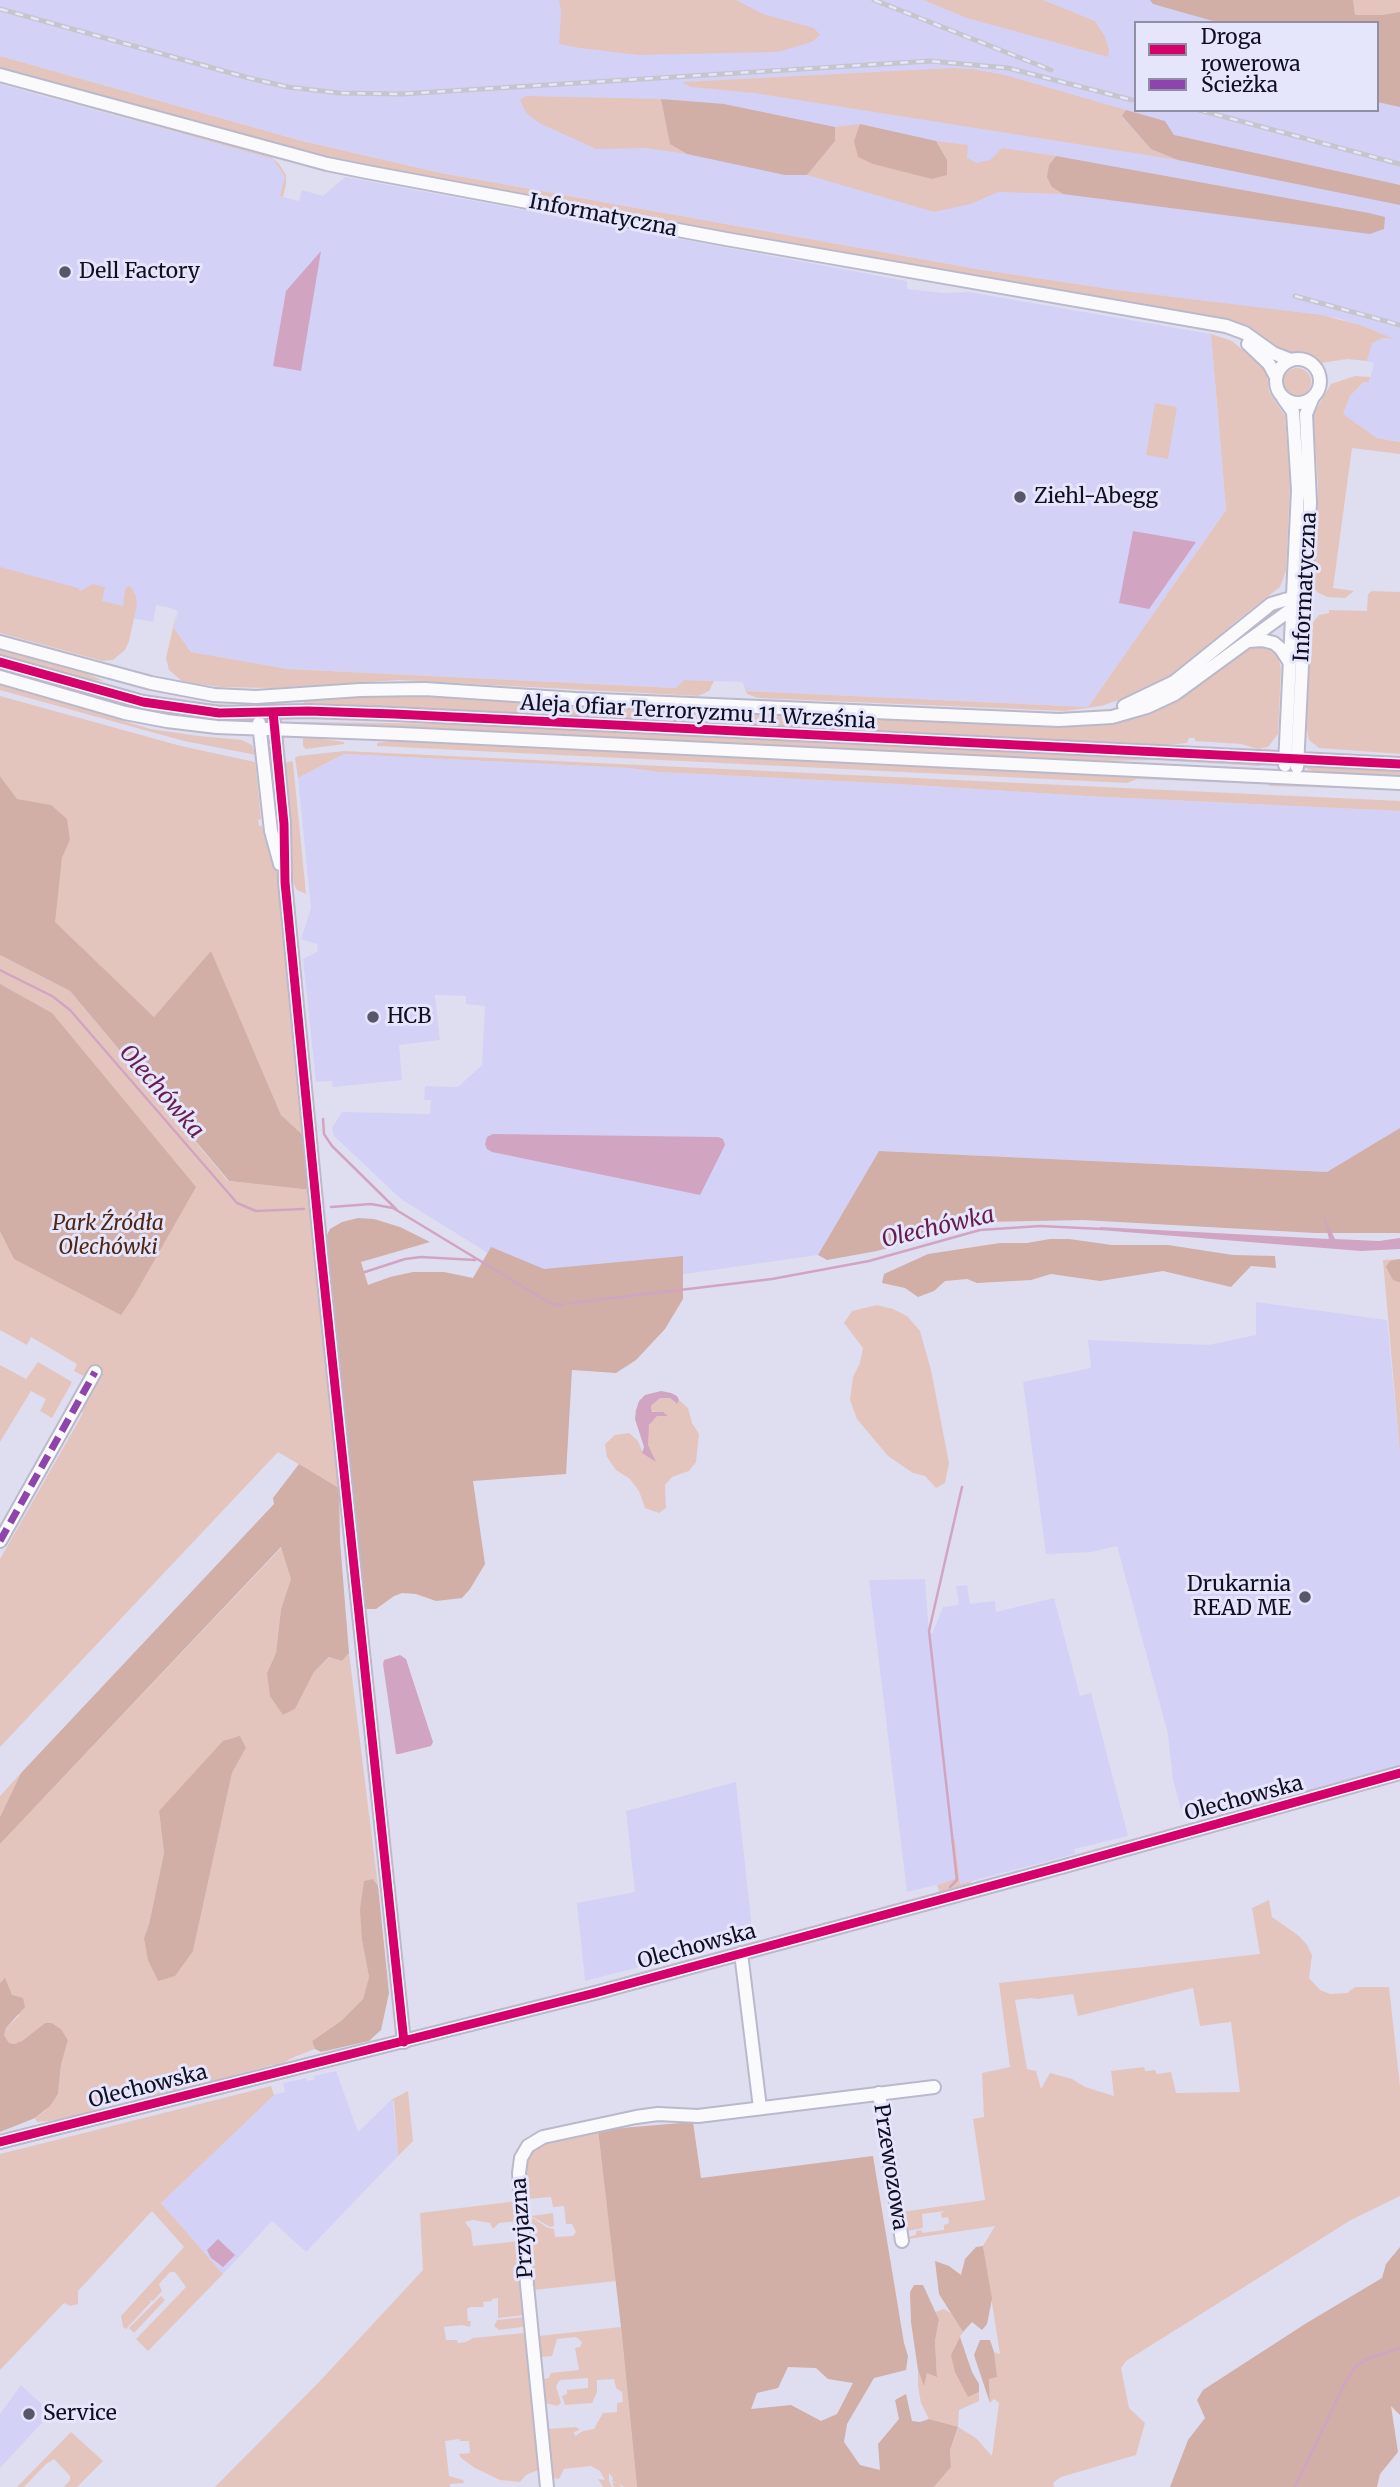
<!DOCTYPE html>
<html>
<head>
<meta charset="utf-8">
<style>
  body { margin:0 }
  #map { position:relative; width:1400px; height:2487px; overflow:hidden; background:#dedef0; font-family:Merriweather,serif }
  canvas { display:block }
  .legend { position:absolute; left:1134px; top:21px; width:245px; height:91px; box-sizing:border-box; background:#e5e5fc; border:2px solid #908fa4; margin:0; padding:9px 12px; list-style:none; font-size:21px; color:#100e21 }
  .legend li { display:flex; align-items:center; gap:14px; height:35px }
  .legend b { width:35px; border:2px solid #908fa4 }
</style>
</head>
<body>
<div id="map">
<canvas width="1400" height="2487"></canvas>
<ul class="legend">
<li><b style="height:9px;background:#d6006c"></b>Droga rowerowa</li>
<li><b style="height:9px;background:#8e44ad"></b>Ścieżka</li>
</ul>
</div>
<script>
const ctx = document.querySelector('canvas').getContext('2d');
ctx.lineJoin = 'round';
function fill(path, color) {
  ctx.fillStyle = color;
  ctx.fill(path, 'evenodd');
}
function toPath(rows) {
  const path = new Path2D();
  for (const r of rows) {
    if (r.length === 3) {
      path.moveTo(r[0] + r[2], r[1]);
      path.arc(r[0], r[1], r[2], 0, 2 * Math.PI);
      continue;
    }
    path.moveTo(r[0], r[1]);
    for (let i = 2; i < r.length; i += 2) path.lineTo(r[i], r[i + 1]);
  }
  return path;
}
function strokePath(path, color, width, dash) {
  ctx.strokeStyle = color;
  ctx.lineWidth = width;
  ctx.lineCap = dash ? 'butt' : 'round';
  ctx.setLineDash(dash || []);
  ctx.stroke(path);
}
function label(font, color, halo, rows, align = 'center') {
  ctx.font = font + ' Merriweather,serif';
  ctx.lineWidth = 6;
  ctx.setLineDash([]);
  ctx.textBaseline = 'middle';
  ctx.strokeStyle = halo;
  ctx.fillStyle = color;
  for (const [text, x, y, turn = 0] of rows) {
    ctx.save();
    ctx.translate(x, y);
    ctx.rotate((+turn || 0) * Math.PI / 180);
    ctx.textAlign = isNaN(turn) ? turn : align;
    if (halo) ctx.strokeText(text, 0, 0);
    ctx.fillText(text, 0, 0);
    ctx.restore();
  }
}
fill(toPath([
  [0,0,1400,0,1400,442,1377,438,1342,414,1350,396,1365,382,1369,382,1374,363,1367,361,1371,343,1383,338,1392,339,1338,318,1117,290,977,269,441,173,302,141,0,56],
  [1136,23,1377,23,1377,110,1136,110],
  [0,84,273,159,286,177,280,196,299,201,302,190,323,196,345,177,907,281,907,289,944,293,969,292,1211,334,1226,510,1088,707,746,691,743,682,684,680,677,688,288,669,191,652,174,628,178,611,167,607,156,605,153,622,131,618,0,612],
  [344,754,629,768,659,772,898,784,1086,796,1400,811,1400,1128,1328,1172,879,1151,818,1255,552,1293,401,1199,334,1136,332,1128,342,1112,430,1114,431,1100,424,1100,425,1086,458,1087,482,1065,485,1006,466,1004,466,996,435,995,440,1040,399,1045,402,1080,333,1087,332,1081,316,1082,303,959,318,951,317,944,301,939,311,908,298,778],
  [1256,1302,1387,1320,1400,1456,1400,1767,1193,1821,1192,1815,1181,1809,1173,1780,1168,1734,1117,1546,1092,1552,1046,1554,1023,1382,1091,1368,1088,1340,1208,1345,1256,1335],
  [925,1579,929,1632,932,1634,943,1607,959,1605,956,1586,967,1585,970,1604,995,1601,996,1612,1054,1598,1080,1696,1091,1693,1128,1836,1074,1849,1075,1854,960,1884,955,1839,951,1839,955,1880,907,1892,869,1580],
  [736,1782,753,1938,585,1981,577,1903,635,1892,626,1811],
  [336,2071,358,2132,391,2100,393,2101,398,2156,306,2252,272,2221,223,2274,161,2203,263,2097,285,2092,283,2083,306,2078,308,2081,315,2079,314,2076],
  [21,2385,51,2413,0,2468,0,2414]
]), '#d3d2f6');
fill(toPath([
  [559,0,736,0,763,14,814,28,820,35,812,42,778,52,638,55,580,48,559,44,561,12],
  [923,0,1043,0,1095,21,1105,37,1109,49,1108,57,967,18],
  [1353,0,1400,0,1400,12,1382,15,1355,15],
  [0,56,302,141,441,173,977,269,1117,290,1322,315,1363,326,1394,339,1383,338,1372,343,1367,361,1347,359,1321,363,1304,355,1288,356,1259,337,355,165,0,70],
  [953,68,972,69,1005,75,1126,110,1122,117,1151,149,1178,160,754,93,691,87,682,82],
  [0,83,271,157,274,159,279,164,286,175,286,184,283,197,280,196,285,177,273,159],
  [526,96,661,99,670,144,687,154,646,148,596,149,539,123,526,113,520,100],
  [860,124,854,141,947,160,936,141,968,145,967,158,977,163,990,160,1002,148,1056,156,1049,165,1052,187,1063,194,998,192,971,204,934,212,807,175,835,141,835,127],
  [1211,334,1232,341,1263,367,1267,374,1269,392,1285,416,1290,484,1286,571,1280,587,1234,623,1190,662,1164,680,1131,696,1101,706,1065,711,758,698,747,694,743,682,747,691,1088,707,1226,510],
  [1297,382,14],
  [1355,376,1370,377,1369,382,1364,382,1350,396,1343,414,1377,438,1400,442,1400,454,1352,448,1333,588,1354,591,1345,598,1327,597,1317,592,1313,585,1318,485,1313,415,1331,384],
  [1155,403,1177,407,1168,459,1146,455],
  [0,567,78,588,80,591,93,584,105,587,102,601,123,606,125,589,128,586,131,587,136,596,137,605,129,641,125,650,113,660,103,661,0,633],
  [1372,591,1400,592,1400,754,1319,748,1309,740,1306,726,1310,641,1312,641,1313,622,1319,615,1329,613,1329,610,1367,611,1368,594],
  [177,611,174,628,191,652,288,669,676,688,684,680,714,681,709,691,698,696,399,680,274,688,220,687,183,682,169,670,166,658],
  [1253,645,1268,646,1268,648,1278,657,1281,668,1278,734,1268,747,1258,749,1241,744,1195,741,1195,738,1189,738,1187,743,1159,746,305,705,303,699,417,694,1065,726,1112,720,1195,687],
  [0,647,88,672,88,674,104,681,75,678,0,655],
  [0,667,143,707,189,715,248,721,232,723,178,717,126,707,0,671],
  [0,683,150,729,199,736,242,740,252,745,256,755,184,741,0,690],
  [0,696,181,746,255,762,261,819,258,820,259,826,262,826,263,832,266,832,277,867,281,894,304,1136,281,1115,211,952,154,1017,54,922,62,858,70,840,51,805,17,800,0,776],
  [159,698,217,704,251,706,208,706],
  [304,722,457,724,1260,763,1260,766,1155,760,1091,761,304,725],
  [303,736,344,742,344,744,306,749,303,746],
  [399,740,1259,782,1259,784,1137,779,1127,783,377,746,377,743],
  [344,751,1400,801,1400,811,1086,796,898,784,659,772,629,768,344,754,298,778,295,758,298,756],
  [292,761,293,763,306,894,297,890,292,881,290,835,284,763],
  [1306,765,1400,770,1400,777,1320,773,1307,769],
  [1268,781,1321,783,1345,788,1269,786],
  [0,955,70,991,228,1181,311,1190,339,1488,278,1452,0,1747,0,1559,83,1413,80,1411,100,1375,89,1373,83,1376,74,1371,77,1364,31,1337,27,1345,0,1330],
  [1400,1259,1400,1455,1383,1260],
  [877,1305,893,1309,907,1316,920,1331,931,1370,949,1463,945,1483,936,1488,925,1476,913,1473,888,1456,857,1419,850,1400,853,1377,860,1363,863,1348,844,1323,852,1311],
  [38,1362,72,1382,52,1418,40,1411,46,1399,31,1391,0,1442,0,1365,26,1379],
  [660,1398,670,1398,676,1403,679,1400,688,1408,692,1423,699,1434,696,1462,689,1471,672,1477,665,1485,666,1508,659,1513,645,1508,639,1491,630,1479,616,1470,607,1457,605,1444,615,1435,629,1433,638,1441,643,1453,648,1445,648,1430,651,1420,657,1416,667,1416,652,1411,651,1406],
  [282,1547,291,1579,281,1609,276,1653,267,1673,283,1715,295,1709,314,1672,330,1657,342,1661,349,1653,378,1886,373,1879,362,1940,369,1977,363,1999,341,2021,312,2041,315,2049,294,2057,280,2065,272,2065,151,2098,134,2094,114,2099,98,2110,60,2120,37,2122,35,2118,45,2111,58,2094,61,2065,68,2040,61,2029,52,2023,45,2023,22,2041,14,2044,9,2043,4,2035,6,2028,19,2016,5,1979,0,1983,0,1844],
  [246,1748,232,1773,193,1951,144,1938,149,1924,164,1853,159,1811],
  [21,1773,0,1817,0,1796],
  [951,1839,955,1839,960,1884,972,1881,968,1887,944,1894,939,1891,937,1885,955,1879],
  [1269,1900,1272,1917,1299,1936,1307,1945,1312,1955,1309,1978,1320,1990,1330,1994,1347,1993,1355,1987,1389,1987,1400,2086,1400,2196,1351,2220,1126,2361,1121,2368,1129,2408,1145,2423,1136,2455,1061,2477,1053,2483,1054,2487,934,2487,951,2467,950,2450,958,2428,929,2419,921,2403,918,2386,918,2370,924,2384,927,2373,937,2376,935,2341,939,2321,935,2312,944,2309,951,2313,963,2332,960,2337,968,2397,979,2392,979,2401,959,2410,958,2427,976,2438,992,2456,999,2403,994,2399,990,2403,989,2379,996,2376,994,2352,1000,2354,983,2246,995,2226,908,2239,908,2237,916,2235,916,2231,921,2230,922,2233,944,2230,944,2225,949,2223,948,2217,942,2218,941,2213,945,2211,922,2214,923,2228,907,2231,901,2212,985,2200,973,2119,984,2117,982,2073,1010,2067,999,1983,1260,1954,1252,1908],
  [1193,1988,1200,2026,1231,2022,1240,2092,1176,2093,1171,2072,1157,2074,1155,2070,1145,2071,1144,2067,1111,2071,1114,2096,1085,2087,1072,2079,1050,2073,1041,2089,1036,2071,1027,2069,1015,2000,1031,1998,1038,1999,1073,1994,1078,2016],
  [271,2086,274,2095,161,2203,223,2274,148,2351,136,2339,186,2287,175,2272,170,2272,159,2284,162,2291,153,2301,149,2300,151,2302,126,2329,123,2327,121,2316,184,2247,152,2211,78,2291,78,2304,70,2306,64,2303,0,2370,0,2154],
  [408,2091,413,2141,398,2156,394,2101,391,2100],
  [598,2130,616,2281,534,2290,526,2221,533,2218,548,2228,554,2229,555,2237,573,2236,576,2232,572,2224,566,2224,564,2206,553,2207,551,2197,529,2199,529,2206,524,2204,523,2162,534,2145],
  [517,2201,519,2221,499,2223,493,2229,490,2223,473,2220,465,2222,471,2230,473,2246,520,2241,524,2315,498,2318,498,2298,492,2299,492,2301,483,2302,484,2307,470,2307,467,2309,468,2321,471,2321,470,2327,462,2325,444,2327,446,2340,457,2340,458,2343,466,2342,473,2338,524,2333,536,2426,540,2468,538,2470,526,2475,520,2482,500,2480,475,2468,461,2458,459,2454,470,2453,469,2441,460,2441,459,2439,445,2441,449,2476,463,2480,464,2483,450,2484,450,2487,215,2487,319,2382,423,2270,420,2213],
  [553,2213,554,2226,550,2227,531,2216],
  [161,2296,165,2300,134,2333,129,2328],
  [525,2317,525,2324,522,2327,499,2330,494,2326,497,2320],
  [621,2327,637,2487,624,2487,618,2483,622,2487,614,2487,612,2483,617,2483,612,2482,613,2478,609,2473,609,2481,612,2487,603,2487,598,2479,605,2480,600,2471,591,2466,564,2469,559,2479,553,2478,549,2429,576,2427,580,2430,574,2432,575,2436,583,2431,594,2429,603,2413,617,2412,617,2403,623,2402,622,2392,616,2388,614,2379,597,2380,597,2392,592,2403,565,2405,562,2396,567,2394,567,2390,588,2388,588,2378,560,2380,556,2386,561,2403,557,2406,546,2403,544,2379,549,2378,551,2373,579,2370,575,2348,580,2347,582,2342,576,2337,557,2339,552,2356,541,2357,539,2336],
  [71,2432,103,2461,77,2487,64,2487,70,2480,70,2476,54,2459,46,2464,24,2487,17,2487]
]), '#e4c5be');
fill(toPath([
  [1150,0,1353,0,1355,15,1382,15,1400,12,1400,107,1377,102,1377,23,1220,23,1153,4],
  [661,99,724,104,835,127,835,141,807,175,785,175,687,154,670,144],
  [1126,110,1165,121,1174,135,1400,185,1400,205,1178,160,1151,149,1122,116],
  [860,124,936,141,947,160,947,175,932,179,873,164,858,157,854,141],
  [1056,156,1369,213,1385,217,1384,229,1370,234,1063,194,1052,187,1047,177,1049,165],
  [0,776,17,799,51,805,67,819,70,840,62,858,55,922,154,1017,211,951,281,1115,304,1136,311,1190,229,1181,70,991,0,955],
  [0,984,52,1013,196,1187,134,1296,121,1315,14,1259,0,1231],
  [1400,1128,1400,1233,1315,1233,1083,1220,982,1222,877,1251,827,1260,818,1255,879,1151,1327,1172],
  [358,1218,374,1219,400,1227,430,1242,361,1262,368,1285,390,1277,413,1272,444,1272,473,1278,491,1247,544,1269,683,1256,683,1299,665,1329,636,1360,616,1373,572,1370,566,1474,473,1481,485,1564,470,1589,462,1598,436,1601,416,1594,402,1593,394,1596,376,1609,364,1609,326,1237,330,1229,342,1222],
  [1050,1239,1069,1239,1112,1245,1168,1245,1233,1255,1275,1256,1276,1268,1251,1266,1231,1287,1163,1271,1100,1281,1051,1274,1031,1280,977,1283,967,1279,945,1281,934,1291,918,1297,905,1288,882,1283,884,1274,928,1254,1000,1243,1027,1243],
  [1400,1259,1400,1282,1399,1282,1393,1280,1386,1267,1390,1261],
  [299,1464,339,1488,340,1541,349,1653,342,1661,329,1657,314,1672,295,1709,283,1715,270,1696,267,1673,276,1653,281,1609,291,1579,281,1547,0,1844,0,1817,21,1773,274,1504,273,1498],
  [240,1736,246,1748,232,1773,193,1951,175,1976,158,1981,148,1960,144,1938,149,1924,164,1853,159,1811,223,1741],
  [373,1879,378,1886,389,1993,381,2030,369,2041,321,2052,315,2049,312,2041,341,2021,363,1999,369,1977,362,1940,360,1909,364,1881],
  [5,1978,12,1995,23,1998,25,2007,6,2028,4,2035,9,2043,14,2044,22,2041,45,2023,52,2023,61,2029,68,2040,61,2065,58,2094,50,2106,35,2118,0,2132,0,1983],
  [693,2122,701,2178,873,2156,904,2343,908,2356,906,2370,874,2378,847,2424,844,2442,860,2465,880,2470,878,2444,899,2419,895,2400,906,2394,912,2421,920,2422,929,2419,958,2427,950,2450,951,2467,934,2487,637,2487,621,2327,598,2130],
  [788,2367,816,2368,828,2379,853,2383,837,2414,821,2421,791,2405,751,2409,757,2393,778,2388],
  [983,2246,992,2299,987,2324,982,2330,972,2322,963,2332,939,2294,935,2261,949,2266,961,2275,965,2259,976,2247],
  [1400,2247,1400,2415,1391,2406,1398,2452,1380,2474,1377,2487,1170,2487,1188,2440,1205,2418,1197,2400,1203,2390,1305,2324,1382,2278,1386,2264],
  [914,2285,923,2285,939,2320,935,2341,937,2377,927,2373,924,2386,918,2370,911,2322,910,2292],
  [960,2337,972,2372,979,2384,979,2392,968,2397,955,2372,951,2355],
  [980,2340,990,2340,994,2352,997,2377,989,2379,990,2403,974,2355]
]), '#d1aea6');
fill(toPath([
  [321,251,301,371,273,366,286,291],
  [1133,531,1196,542,1149,609,1119,603],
  [493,1134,718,1137,723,1139,725,1145,700,1195,492,1152,487,1149,485,1144,487,1137],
  [1323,1214,1335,1239,1379,1241,1400,1238,1400,1249,1361,1251,1100,1230,1100,1227,1329,1239],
  [661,1391,671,1393,677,1396,679,1400,677,1404,670,1398,660,1398,651,1406,652,1412,663,1412,668,1416,657,1416,649,1425,648,1445,656,1462,642,1453,644,1447,635,1419,636,1410,639,1401,645,1395],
  [400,1655,406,1659,433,1742,431,1746,399,1754,396,1754,383,1664,384,1660],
  [218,2239,235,2255,223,2267,211,2258,207,2250]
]), '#d1a5c2');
strokePath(toPath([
  [0,970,52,996,70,1010,237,1203,256,1211,304,1209],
  [323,1119,324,1134,332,1146,396,1209],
  [331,1207,371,1204,393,1208,553,1305,563,1304],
  [365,1272,405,1259,421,1257,475,1260],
  [570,1303,772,1279,869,1261,980,1230,1040,1226,1102,1229],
  [950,1887,957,1880,929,1631,962,1487],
  [1295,2487,1344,2385,1356,2366,1365,2360,1400,2348]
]), '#d1a5c2', 2.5);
const minor = toPath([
  [0,75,327,164,367,172,726,239,1226,326,1245,333,1273,353,1291,360],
  [1248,344,1269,364,1276,377],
  [1298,381,22],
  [1283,398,1293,412,1298,490,1285,765],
  [1249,641,1262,640,1274,643,1281,649,1290,663],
  [0,642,151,683,214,695,256,697,360,690,425,689,575,699,1059,720,1112,717,1147,707,1175,694,1293,608,1306,604],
  [0,662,143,702,219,713,308,711,394,714,1400,764],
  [0,677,125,713,167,721,217,727,401,734,1400,783],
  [1124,706,1174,682,1271,604,1288,599,1299,601],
  [274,722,284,824,285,882,321,1253,404,2042],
  [259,723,271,831,280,864],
  [1297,767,1310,502,1306,414,1313,397],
  [0,1541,95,1372],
  [741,1953,760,2108],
  [879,2093,902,2241],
  [0,2142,595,1993,1065,1866,1400,1773],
  [547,2487,527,2285,519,2173,521,2158,528,2146,543,2137,636,2117,658,2114,698,2116,934,2087]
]);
strokePath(minor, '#bab9cc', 16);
strokePath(minor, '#fafafd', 12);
const rail = toPath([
  [874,0,1051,70],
  [0,9,249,78,288,87,339,93,402,94,930,61,1008,68,1132,100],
  [1199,110,1400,164],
  [1295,296,1400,325]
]);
strokePath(rail, '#c5c5cb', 5);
strokePath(rail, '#e5e5fc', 2.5, [8]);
strokePath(toPath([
  [0,1541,95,1372]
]), '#8e44ad', 7, [14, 7]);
strokePath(toPath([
  [0,662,143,702,219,713,308,711,394,714,1400,764],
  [273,712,284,824,285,882,321,1253,404,2042],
  [0,2142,595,1993,1065,1866,1400,1773]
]), '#d6006c', 9);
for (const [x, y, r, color] of [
  [65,272,7,"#585769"],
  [1020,497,7,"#585769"],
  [373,1017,7,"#585769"],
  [1305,1597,7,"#585769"],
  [29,2414,7,"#585769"]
]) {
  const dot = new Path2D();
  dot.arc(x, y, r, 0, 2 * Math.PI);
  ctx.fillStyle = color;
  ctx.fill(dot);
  strokePath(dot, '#e5e5fc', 2.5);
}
label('21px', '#100e21', '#e5e5fc', [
  ["Informatyczna",603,216,11],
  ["Informatyczna",1306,587,-87],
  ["Aleja Ofiar Terroryzmu 11 Września",698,713,3],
  ["Olechowska",1244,1799,-15],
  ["Olechowska",697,1947,-15],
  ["Olechowska",148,2087,-14],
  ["Przewozowa",890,2167,81],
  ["Przyjazna",523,2228,-94]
]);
label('21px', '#100e21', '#e5e5fc', [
  ["Dell Factory",79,272],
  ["Ziehl-Abegg",1034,497],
  ["HCB",387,1017],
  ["Drukarnia",1291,1585,"right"],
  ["READ ME",1291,1609,"right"],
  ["Service",43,2414]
], 'left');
label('italic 21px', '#502610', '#e5e5fc', [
  ["Park Źródła",108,1224],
  ["Olechówki",108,1248]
]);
label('italic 23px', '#671d4c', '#e5e5fc', [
  ["Olechówka",161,1092,49],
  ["Olechówka",938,1228,-13]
]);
</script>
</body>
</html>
